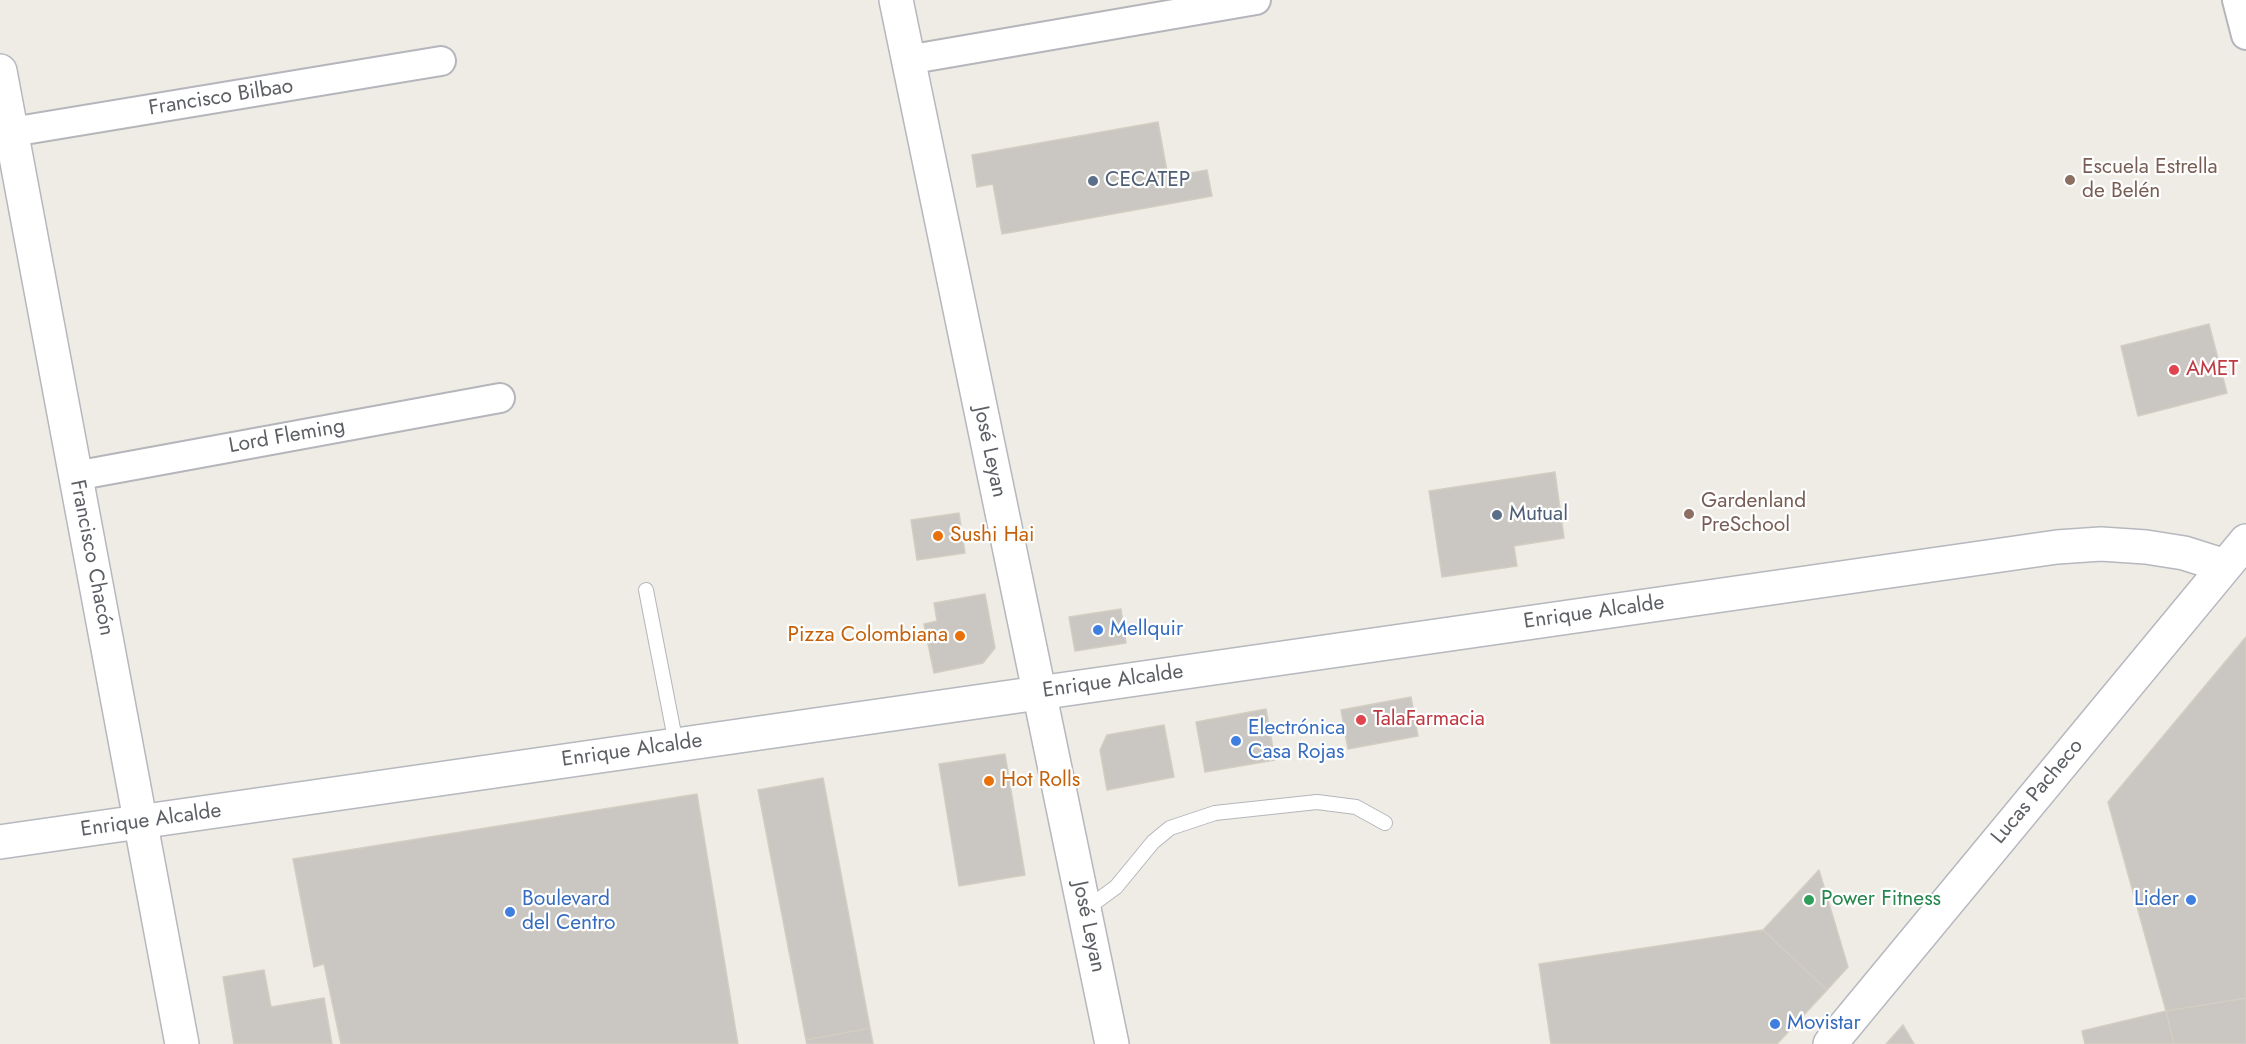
<!DOCTYPE html>
<html>
<head>
<meta charset="utf-8">
<style>
  body { margin:0 }
  canvas { display:block; background:#eeece4 }
</style>
</head>
<body>
<canvas width="2246" height="1044"></canvas>
<script>
const ctx = document.querySelector('canvas').getContext('2d');
ctx.lineJoin = 'round';
function fill(path, color) {
  ctx.fillStyle = color;
  ctx.fill(path, 'evenodd');
}
function toPath(rows) {
  const path = new Path2D();
  for (const r of rows) {
    path.moveTo(r[0], r[1]);
    for (let i = 2; i < r.length; i += 2) path.lineTo(r[i], r[i + 1]);
  }
  return path;
}
function strokePath(path, color, width, dash) {
  ctx.strokeStyle = color;
  ctx.lineWidth = width;
  ctx.lineCap = dash ? 'butt' : 'round';
  ctx.setLineDash(dash || []);
  ctx.stroke(path);
}
function label(font, color, halo, rows, align = 'center') {
  ctx.font = font + ' Jost,sans-serif';
  ctx.lineWidth = 4.5;
  ctx.setLineDash([]);
  ctx.textBaseline = 'middle';
  ctx.strokeStyle = halo;
  ctx.fillStyle = color;
  for (const [text, x, y, turn = 0] of rows) {
    ctx.save();
    ctx.translate(x, y);
    ctx.rotate((+turn || 0) * Math.PI / 180);
    ctx.textAlign = isNaN(turn) ? turn : align;
    if (halo) ctx.strokeText(text, 0, 0);
    ctx.fillText(text, 0, 0);
    ctx.restore();
  }
}
const building = toPath([
  [1158,122,1168,177,1207,170,1212,196,1002,234,993,184,977,187,972,155,1158,122],
  [2209,324,2227,393,2138,416,2121,346,2209,324],
  [1555,472,1564,538,1514,546,1517,566,1442,577,1429,491,1555,472],
  [959,513,965,553,917,560,911,520,959,513],
  [985,594,995,648,983,663,934,673,924,624,937,621,934,603,985,594],
  [1121,609,1126,643,1075,651,1069,617,1121,609],
  [2246,637,2246,998,2166,1011,2108,802,2246,637],
  [1411,697,1418,736,1348,749,1341,710,1411,697],
  [1266,709,1275,760,1205,772,1196,722,1266,709],
  [1164,725,1174,777,1107,790,1100,750,1107,735,1164,725],
  [1005,754,1025,875,959,886,939,764,1005,754],
  [823,778,870,1028,806,1040,758,790,823,778],
  [697,794,738,1044,341,1044,324,964,314,967,293,859,697,794],
  [1819,870,1848,967,1827,990,1763,930,1819,870],
  [1763,930,1827,990,1777,1044,1551,1044,1539,964,1763,930],
  [264,970,271,1007,324,998,332,1044,234,1044,223,977,264,970],
  [2246,998,2246,1044,2174,1044,2166,1011,2246,998],
  [2166,1011,2174,1044,2085,1044,2082,1031,2166,1011],
  [1903,1025,1914,1044,1886,1044,1903,1025],
  [870,1028,873,1044,807,1044,806,1040,870,1028]
]);
fill(building, '#cac6c1');
strokePath(building, '#d3cec2', 1.5);
const lane = toPath([
  [646,590,676,744],
  [1086,909,1116,887,1153,842,1170,828,1215,813,1317,802,1356,807,1385,823]
]);
const street = toPath([
  [2237,0,2246,35],
  [907,60,1256,0],
  [0,134,441,61],
  [75,476,500,398]
]);
const secondary = toPath([
  [896,0,1112,1044],
  [0,71,182,1044],
  [0,842,2057,547,2101,544,2146,547,2184,553,2225,566],
  [1830,1044,2246,541]
]);
strokePath(lane, '#b4b6bb', 16);
strokePath(street, '#b4b6bb', 32);
strokePath(secondary, '#b5b8be', 36);
strokePath(lane, '#fff', 14);
strokePath(street, '#fff', 28);
strokePath(secondary, '#fff', 33);
for (const [x, y, r, color] of [
  [2070,180,6,"#8d6e63"],
  [1093,181,6,"#5c6f8a"],
  [2174,370,6,"#e0444e"],
  [1689,514,6,"#8d6e63"],
  [1497,515,6,"#5c6f8a"],
  [938,536,6,"#e8710a"],
  [1098,630,6,"#3f7fe0"],
  [960,636,6,"#e8710a"],
  [1361,720,6,"#e0444e"],
  [1236,741,6,"#3f7fe0"],
  [989,781,6,"#e8710a"],
  [1809,900,6,"#2e9e5b"],
  [2191,900,6,"#3f7fe0"],
  [510,912,6,"#3f7fe0"],
  [1775,1024,6,"#3f7fe0"]
]) {
  const dot = new Path2D();
  dot.arc(x, y, r, 0, 2 * Math.PI);
  ctx.fillStyle = color;
  ctx.fill(dot);
  strokePath(dot, '#fff', 2);
}
label('21px', '#5c5f64', '#fff', [
  ["Francisco Bilbao",221,98,-9],
  ["Lord Fleming",287,437,-10],
  ["José Leyan",989,452,78],
  ["Francisco Chacón",91,558,79],
  ["Enrique Alcalde",1594,613,-8],
  ["Enrique Alcalde",1113,682,-8],
  ["Enrique Alcalde",632,751,-8],
  ["Lucas Pacheco",2038,792,-50],
  ["Enrique Alcalde",151,821,-8],
  ["José Leyan",1088,927,78]
]);
label('21px', '#785e54', '#fff', [
  ["Escuela Estrella",2082,168],
  ["de Belén",2082,192],
  ["Gardenland",1701,502],
  ["PreSchool",1701,526]
], 'left');
label('21px', '#4e5e75', '#fff', [
  ["CECATEP",1105,181],
  ["Mutual",1509,515]
], 'left');
label('21px', '#be3a42', '#fff', [
  ["AMET",2186,370],
  ["TalaFarmacia",1373,720]
], 'left');
label('21px', '#c56008', '#fff', [
  ["Sushi Hai",950,536],
  ["Pizza Colombiana",948,636,"right"],
  ["Hot Rolls",1001,781]
], 'left');
label('21px', '#366cbe', '#fff', [
  ["Mellquir",1110,630],
  ["Electrónica",1248,729],
  ["Casa Rojas",1248,753],
  ["Boulevard",522,900],
  ["del Centro",522,924],
  ["Lider",2179,900,"right"],
  ["Movistar",1787,1024]
], 'left');
label('21px', '#27864d', '#fff', [
  ["Power Fitness",1821,900]
], 'left');
</script>
</body>
</html>
